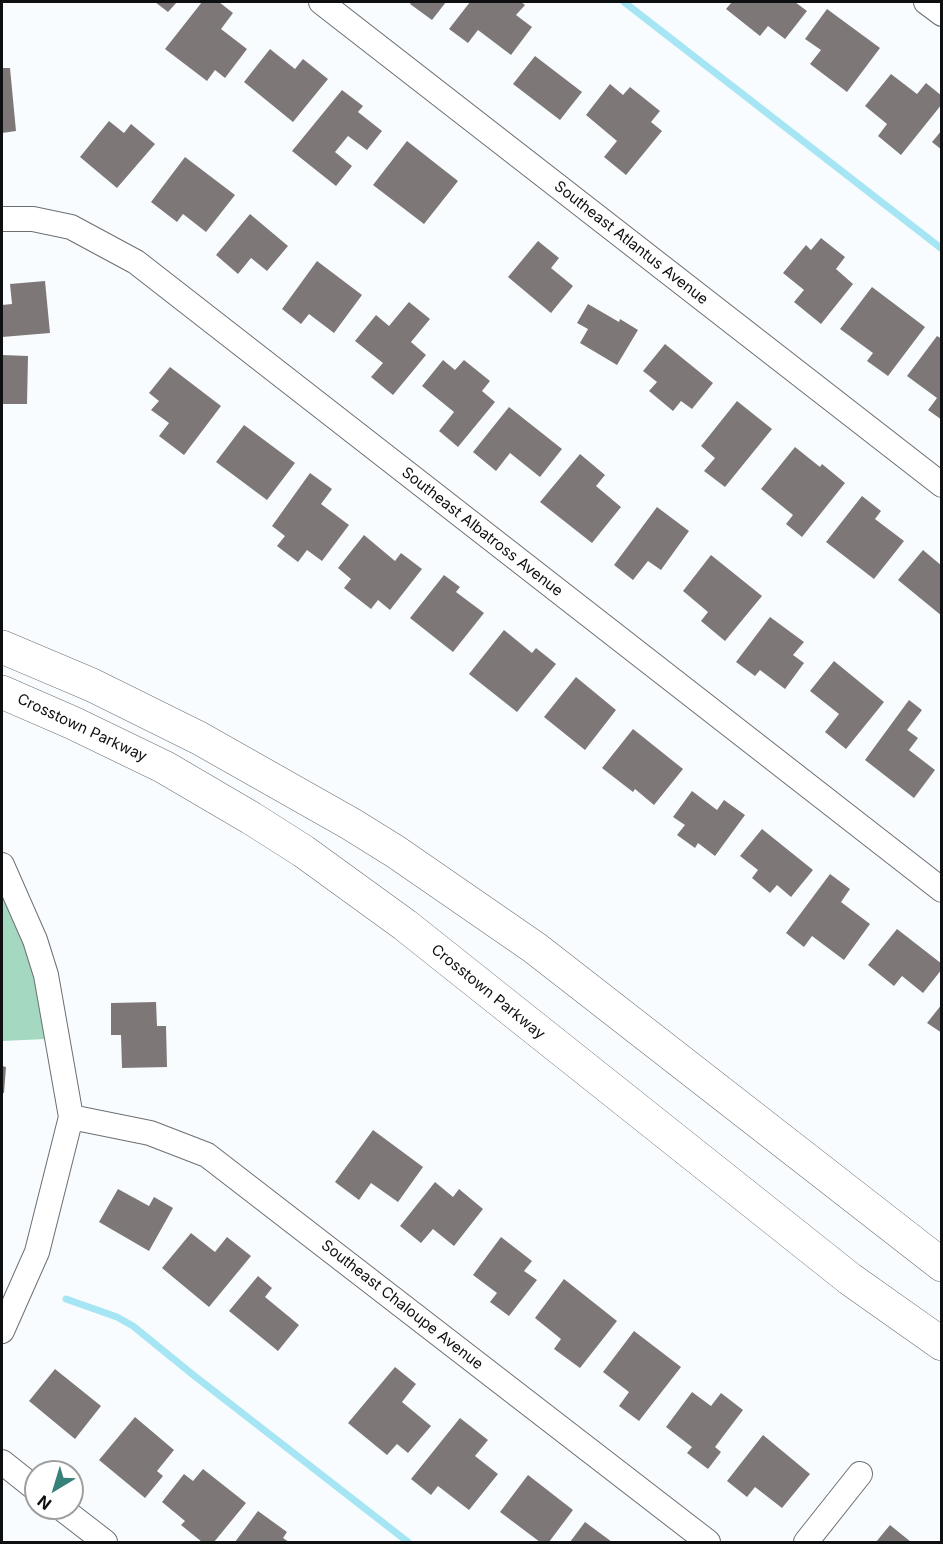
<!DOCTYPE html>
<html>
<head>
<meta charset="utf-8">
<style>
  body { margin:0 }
  #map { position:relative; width:943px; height:1544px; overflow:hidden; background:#f9fcff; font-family:Inter,sans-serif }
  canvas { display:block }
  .frame { position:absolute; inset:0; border:3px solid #0e0f10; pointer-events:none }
  .north { position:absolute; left:24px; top:1460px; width:60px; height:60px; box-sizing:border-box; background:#fff; border:2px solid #9f9f9f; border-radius:50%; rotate:218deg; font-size:16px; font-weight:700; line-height:24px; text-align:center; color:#0e0f10 }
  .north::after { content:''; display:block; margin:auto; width:21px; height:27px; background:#38807a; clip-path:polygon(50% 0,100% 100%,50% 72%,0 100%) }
</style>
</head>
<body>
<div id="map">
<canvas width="943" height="1544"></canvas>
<div class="frame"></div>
<div class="north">N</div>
</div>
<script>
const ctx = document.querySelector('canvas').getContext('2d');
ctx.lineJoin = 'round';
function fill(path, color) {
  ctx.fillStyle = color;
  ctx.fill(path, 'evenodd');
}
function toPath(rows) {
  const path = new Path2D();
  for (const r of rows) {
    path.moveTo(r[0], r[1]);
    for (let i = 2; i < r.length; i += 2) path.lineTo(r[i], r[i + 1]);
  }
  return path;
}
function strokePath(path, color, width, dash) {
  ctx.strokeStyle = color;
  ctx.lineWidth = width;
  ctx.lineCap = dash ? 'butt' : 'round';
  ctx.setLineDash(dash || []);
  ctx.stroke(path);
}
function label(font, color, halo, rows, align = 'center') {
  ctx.font = font + ' Inter,sans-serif';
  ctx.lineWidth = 4.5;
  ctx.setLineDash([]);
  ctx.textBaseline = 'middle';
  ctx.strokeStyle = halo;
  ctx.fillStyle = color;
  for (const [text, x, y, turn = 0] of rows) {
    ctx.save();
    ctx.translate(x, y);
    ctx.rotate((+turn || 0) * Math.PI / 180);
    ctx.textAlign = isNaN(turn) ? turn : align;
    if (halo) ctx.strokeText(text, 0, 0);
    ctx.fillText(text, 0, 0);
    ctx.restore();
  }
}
fill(toPath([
  [2,888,12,908,29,959,40,1001,46,1039,2,1041]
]), '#a5d8c0');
strokePath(toPath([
  [624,2,942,249],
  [66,1299,117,1317,133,1326,192,1374,408,1542]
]), '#a6e5f3', 7);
fill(toPath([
  [155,2,177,2,168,12],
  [202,2,219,2,233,13,221,29,247,49,225,78,215,70,207,81,165,49],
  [411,2,446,2,432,20,410,4],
  [470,2,521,2,525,5,516,15,532,27,511,55,478,30,468,43,449,29],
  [732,2,795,2,807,11,785,39,768,26,760,36,726,9],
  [827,9,880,48,847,92,810,64,821,50,805,39],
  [270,49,295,69,303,59,328,79,293,122,244,82],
  [535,56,582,92,560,120,513,84],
  [2,68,10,68,16,131,2,133],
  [891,74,917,94,926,83,942,96,942,104,901,155,878,136,887,124,865,106],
  [610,84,623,95,630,87,660,111,651,122,662,131,626,175,604,157,617,141,586,115],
  [342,90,363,106,358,112,382,131,367,150,348,136,335,152,352,166,336,186,292,151],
  [109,121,124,133,131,124,155,144,117,188,80,157],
  [942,130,942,150,932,142],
  [407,141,458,181,424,224,373,185],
  [185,157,235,195,206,232,183,214,177,222,151,202],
  [250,214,288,246,267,271,251,258,238,274,216,255],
  [821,238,845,257,836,269,853,284,821,324,794,302,804,290,783,273,806,245,811,250],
  [538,241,559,258,551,268,573,286,551,313,508,277],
  [317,261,362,295,334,333,309,314,301,324,282,309],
  [45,281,50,333,2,337,2,305,12,304,10,284],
  [872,287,925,327,888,376,867,361,873,353,840,329],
  [409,302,430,319,411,342,426,355,393,395,371,377,383,363,355,341,376,315,389,326],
  [588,304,619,322,620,319,638,330,617,365,580,343,588,329,577,323],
  [937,336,942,339,942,420,928,410,937,398,907,376],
  [665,344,713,383,692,409,681,401,673,411,649,391,657,382,643,371],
  [2,355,28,356,27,404,2,404],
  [443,360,455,370,464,360,490,381,482,391,495,402,458,447,439,431,454,412,422,386],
  [170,367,221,406,184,455,159,436,169,423,151,410,159,401,149,393],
  [737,401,772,429,725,487,704,471,715,458,701,446],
  [509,407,562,449,540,477,510,453,496,471,473,452],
  [244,425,295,463,267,500,216,462],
  [795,447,820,467,822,464,845,483,802,537,786,524,793,515,761,489],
  [580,454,605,475,596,486,621,507,592,543,540,502],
  [310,473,332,489,321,504,349,525,322,561,307,550,298,562,277,546,285,536,272,526],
  [862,496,881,511,875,519,904,541,874,579,826,542],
  [657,507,689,531,661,570,648,561,633,580,614,565],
  [364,535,395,561,401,553,422,569,390,610,378,600,371,609,344,588,351,579,338,568],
  [923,550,942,566,942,616,898,580],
  [711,555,762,596,725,641,701,621,708,612,683,591],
  [444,575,460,587,456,592,484,613,453,652,410,618],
  [770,617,804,642,793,655,804,663,785,689,760,670,755,676,736,662],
  [504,630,532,653,536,648,556,664,517,712,469,674],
  [834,661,884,702,846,749,825,732,839,714,810,691],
  [576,677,616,710,585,750,544,717],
  [909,700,922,710,907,730,918,738,909,750,935,770,914,798,865,760],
  [633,729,683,769,654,805,635,789,633,792,602,768],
  [692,791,717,810,724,800,745,815,715,856,698,843,695,848,677,835,685,825,673,817],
  [762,829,813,870,791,897,777,885,770,893,752,878,758,870,740,856],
  [830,874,850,889,841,902,870,924,844,960,812,936,804,947,786,933],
  [897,929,942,964,942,969,923,993,902,976,894,986,868,965],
  [156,1002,157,1026,166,1026,167,1067,122,1068,121,1035,111,1035,111,1003],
  [942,1004,942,1033,927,1023],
  [2,1066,6,1067,4,1093,2,1093],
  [373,1130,423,1167,398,1202,371,1183,359,1200,335,1182],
  [435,1182,453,1197,459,1189,483,1209,454,1246,433,1229,421,1243,400,1226],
  [118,1189,149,1206,154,1197,173,1208,149,1251,99,1222],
  [191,1233,215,1252,227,1237,251,1256,209,1307,162,1268],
  [501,1237,532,1261,524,1271,537,1280,509,1316,490,1302,497,1293,473,1275],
  [258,1276,272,1288,265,1297,299,1325,278,1351,229,1311],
  [564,1279,617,1321,580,1368,554,1349,561,1339,535,1318],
  [634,1331,681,1367,639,1421,619,1406,629,1392,603,1372],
  [395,1367,416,1384,402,1402,431,1426,408,1453,397,1444,387,1455,348,1423],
  [55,1369,101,1406,75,1439,29,1401],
  [692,1392,711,1406,721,1393,743,1410,715,1447,721,1452,708,1469,687,1453,692,1447,666,1427],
  [135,1417,174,1450,157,1471,163,1476,145,1498,99,1460],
  [460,1418,488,1440,475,1456,498,1474,469,1510,438,1486,431,1495,411,1479],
  [763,1435,810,1474,782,1508,755,1487,747,1497,727,1481],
  [203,1469,246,1503,214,1542,202,1542,181,1525,185,1521,162,1502,184,1474,193,1481],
  [528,1475,573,1510,549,1542,540,1542,500,1512],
  [258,1511,287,1532,283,1538,289,1542,235,1542],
  [585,1522,612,1542,570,1542],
  [890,1525,911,1542,876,1542]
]), '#7d7877');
const street = toPath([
  [321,2,942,485],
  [926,2,942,14],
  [2,219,33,219,71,227,136,262,942,890],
  [2,865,35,940,46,975,71,1117,37,1252,2,1331],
  [71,1117,150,1133,207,1155,708,1542],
  [2,1462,36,1489],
  [61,1508,105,1542],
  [806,1542,860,1474]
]);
const secondary = toPath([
  [2,647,92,685,199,738,351,824,396,852,535,948,942,1265],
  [2,692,73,723,164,767,251,818,303,851,405,925,850,1279,942,1344]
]);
strokePath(street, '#6c6f72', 26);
strokePath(secondary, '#6c6f72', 34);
strokePath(street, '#fff', 24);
strokePath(secondary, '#fff', 33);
label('15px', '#0e0f10', '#fff', [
  ["Southeast Atlantus Avenue",631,243,38],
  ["Southeast Albatross Avenue",482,532,38],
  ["Crosstown Parkway",82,728,25],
  ["Crosstown Parkway",488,992,39],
  ["Southeast Chaloupe Avenue",402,1305,38]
]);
</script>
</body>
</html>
